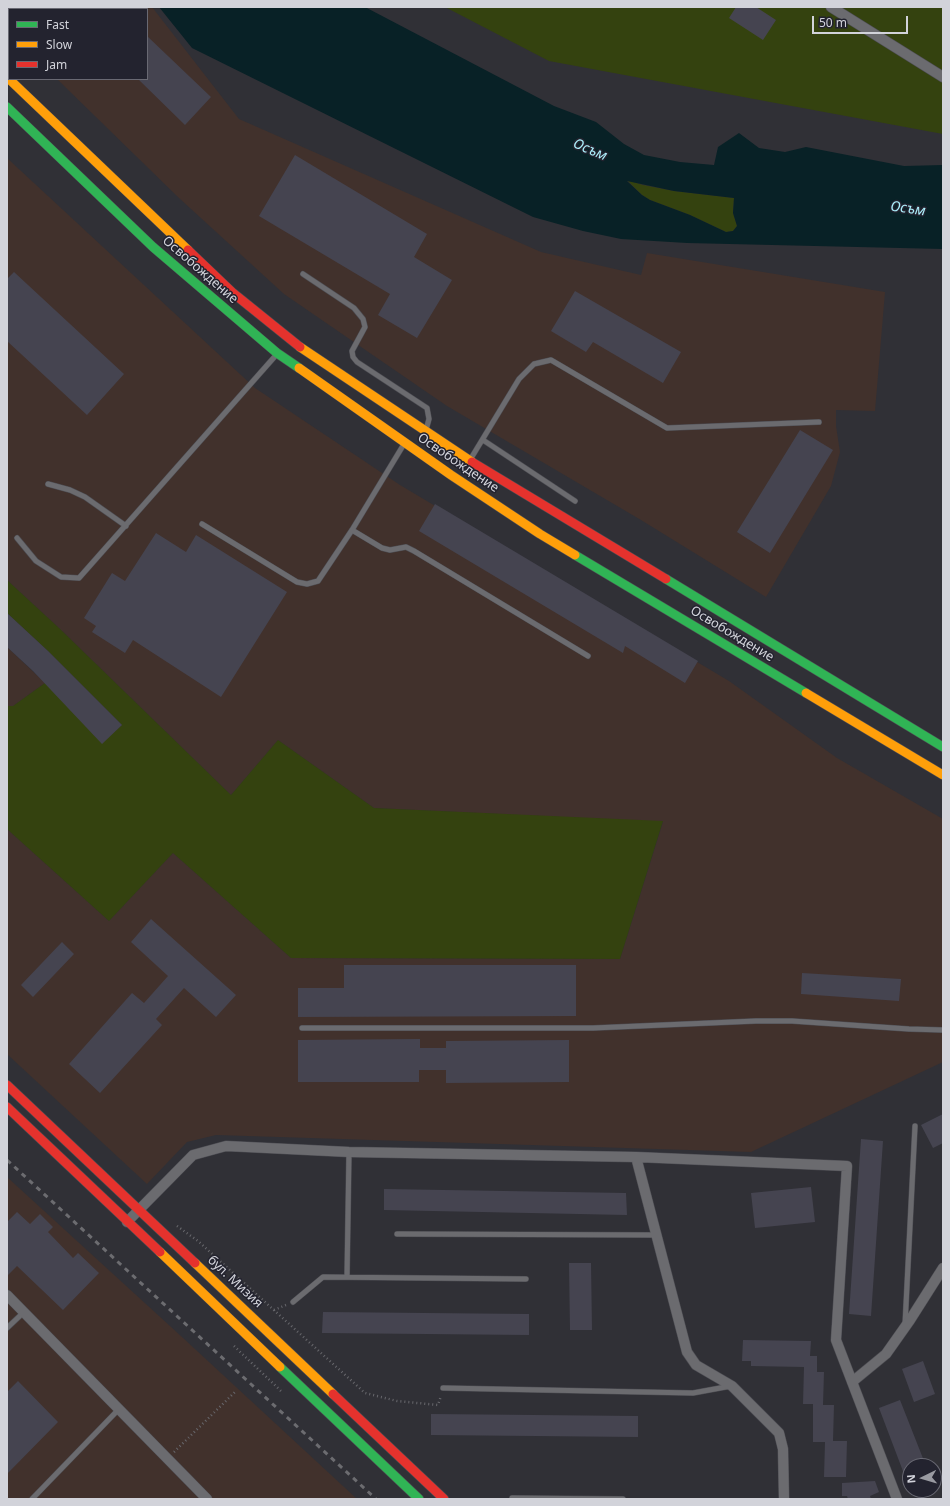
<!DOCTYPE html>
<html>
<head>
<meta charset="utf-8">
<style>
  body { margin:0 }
  #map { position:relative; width:950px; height:1506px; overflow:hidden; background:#303036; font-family:"Noto Sans",sans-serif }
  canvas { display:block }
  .frame { position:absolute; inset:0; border:8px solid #d2d3da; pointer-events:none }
  .legend { position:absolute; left:8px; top:8px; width:140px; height:72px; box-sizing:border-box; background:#23232f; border:1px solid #696973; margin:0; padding:5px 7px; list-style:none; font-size:12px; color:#d2d3da }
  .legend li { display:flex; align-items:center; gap:8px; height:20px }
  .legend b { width:20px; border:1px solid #696973 }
  .north { position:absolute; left:902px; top:1458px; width:40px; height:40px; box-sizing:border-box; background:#23232f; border:1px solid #696973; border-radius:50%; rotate:265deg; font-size:11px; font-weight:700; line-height:16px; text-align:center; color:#d2d3da }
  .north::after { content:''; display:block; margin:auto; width:14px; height:18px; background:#999aa1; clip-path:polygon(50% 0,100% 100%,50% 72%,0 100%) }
  .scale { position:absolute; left:812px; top:16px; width:96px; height:18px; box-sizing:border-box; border:2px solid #d2d3da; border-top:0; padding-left:5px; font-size:12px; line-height:14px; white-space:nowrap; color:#d2d3da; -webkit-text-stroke:3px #23232f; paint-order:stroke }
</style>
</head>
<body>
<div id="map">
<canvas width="950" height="1506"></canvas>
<div class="frame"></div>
<ul class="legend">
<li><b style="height:5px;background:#30b455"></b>Fast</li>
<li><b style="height:5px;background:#ff9f0a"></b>Slow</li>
<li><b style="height:5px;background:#e5322d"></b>Jam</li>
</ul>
<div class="north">N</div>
<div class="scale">50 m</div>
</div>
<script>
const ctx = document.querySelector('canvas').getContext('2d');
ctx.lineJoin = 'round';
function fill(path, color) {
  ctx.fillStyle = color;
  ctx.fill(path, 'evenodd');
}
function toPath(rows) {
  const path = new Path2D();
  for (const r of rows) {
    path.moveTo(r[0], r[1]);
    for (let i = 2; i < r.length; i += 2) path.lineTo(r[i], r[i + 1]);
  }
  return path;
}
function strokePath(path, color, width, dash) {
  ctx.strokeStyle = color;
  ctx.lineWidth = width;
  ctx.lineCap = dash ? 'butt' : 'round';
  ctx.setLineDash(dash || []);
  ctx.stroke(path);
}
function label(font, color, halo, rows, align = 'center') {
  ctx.font = font + ' "Noto Sans",sans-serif';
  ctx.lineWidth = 3;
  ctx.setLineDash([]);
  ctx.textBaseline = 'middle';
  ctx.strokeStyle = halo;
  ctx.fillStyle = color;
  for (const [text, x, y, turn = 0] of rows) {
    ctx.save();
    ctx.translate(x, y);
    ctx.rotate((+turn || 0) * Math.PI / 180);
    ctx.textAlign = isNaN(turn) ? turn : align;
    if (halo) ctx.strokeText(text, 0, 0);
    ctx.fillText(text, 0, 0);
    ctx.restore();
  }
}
fill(toPath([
  [7,7,152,7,239,119,541,252,641,275,647,253,885,292,875,411,836,410,836,426,840,452,831,486,766,597,641,520,447,406,284,294,179,198,57,79,147,79,147,9,9,9,9,32,7,30],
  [7,158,255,388,400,485,729,681,837,758,943,819,943,1062,751,1152,216,1135,187,1142,147,1184,7,1054,7,829,109,921,173,853,291,958,620,959,663,822,374,808,278,740,231,795,59,628,7,580],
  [7,647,45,683,13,706,7,706],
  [7,1177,182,1337,357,1499,7,1499]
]), '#41312c');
fill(toPath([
  [445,7,943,7,943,134,549,61],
  [627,180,643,185,674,191,734,198,733,213,737,226,733,231,726,232,690,215,650,200,642,195],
  [7,580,59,628,231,795,278,740,374,808,663,821,620,959,291,958,173,853,109,921,7,829,7,706,13,706,45,683,102,743,122,725,48,651,7,613]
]), '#34420f');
fill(toPath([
  [159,7,365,7,554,106,596,122,624,144,644,155,680,162,714,165,718,147,739,133,759,148,785,152,806,147,904,166,943,165,943,249,687,243,621,239,583,231,533,217,192,48],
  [627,181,674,191,734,198,733,213,737,226,733,231,726,232,690,215,650,200,642,195]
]), '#082126');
fill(toPath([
  [736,7,756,7,776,20,763,40,729,18],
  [147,36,211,97,185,125,138,79,147,79],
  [295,155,427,234,414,257,452,280,417,338,378,315,390,294,259,216],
  [14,272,124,374,87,415,7,341,7,279],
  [575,291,681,352,663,383,593,342,586,352,551,331],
  [800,430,833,450,770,553,737,532],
  [435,504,698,661,685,683,625,646,623,653,419,531],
  [156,533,186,552,196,535,287,592,221,697,133,640,125,653,92,632,96,626,84,618,112,573,125,581],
  [7,613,48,651,122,725,102,744,33,671,7,647],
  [151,919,236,995,216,1017,184,988,156,1019,162,1025,100,1093,69,1064,132,993,144,1003,168,976,131,942],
  [62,942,74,954,33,997,21,985],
  [344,965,576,965,576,1016,298,1017,298,988,344,988],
  [802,973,901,979,899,1001,801,994],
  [420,1039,420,1048,446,1048,446,1041,569,1040,569,1082,446,1083,446,1070,419,1070,419,1082,298,1082,298,1040],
  [943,1114,943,1143,933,1148,921,1125],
  [861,1139,883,1141,871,1316,849,1314],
  [811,1187,815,1222,755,1228,751,1193],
  [384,1189,626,1193,627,1215,384,1210],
  [17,1212,30,1224,40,1214,53,1227,48,1232,73,1258,78,1253,99,1273,63,1310,17,1266,7,1276,7,1222],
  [569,1263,591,1263,592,1330,570,1330],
  [323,1312,529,1314,529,1335,322,1333],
  [743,1340,811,1341,810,1356,817,1356,817,1372,824,1372,823,1405,834,1405,833,1441,847,1441,846,1477,824,1477,825,1442,813,1442,813,1404,803,1404,804,1367,751,1366,751,1361,742,1361],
  [923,1361,935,1394,914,1402,902,1369],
  [18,1381,58,1422,7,1474,7,1392],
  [900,1400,926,1466,910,1466,909,1487,879,1408],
  [431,1414,638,1416,638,1437,431,1435],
  [875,1481,879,1492,870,1496,871,1499,848,1499,847,1496,842,1496,842,1483]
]), '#454450');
const lane = toPath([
  [303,274,354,308,363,319,365,327,352,351,353,357,357,362,427,408,429,419,426,430],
  [483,440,575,501],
  [470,460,519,379,534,364,551,360,667,428,819,422],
  [48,484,70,490,85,497,126,526],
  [202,524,297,582,307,584,318,581,352,530,404,444],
  [352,530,382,548,390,550,406,547,414,551,588,656],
  [17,538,36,561,61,577,79,578,277,354],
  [302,1028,593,1028,756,1021,792,1021,909,1029,943,1030],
  [397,1234,656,1235],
  [347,1277,349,1152],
  [293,1302,323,1277,526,1279],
  [905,1325,915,1126],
  [7,1328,24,1312],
  [443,1388,693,1393,731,1386],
  [512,1498,623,1499],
  [32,1499,119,1409]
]);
const street = toPath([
  [831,7,943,77],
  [636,1157,687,1352,696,1365,732,1386,779,1433,783,1449,784,1499],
  [127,1222,193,1155,226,1146,349,1152,636,1157,847,1166,836,1340,897,1499],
  [7,1295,207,1499],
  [852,1382,886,1354,910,1320,943,1268]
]);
const fast = toPath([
  [7,107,153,247,277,353,299,368],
  [575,555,806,693],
  [666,579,943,747],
  [280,1367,419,1499]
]);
const slow = toPath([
  [9,79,188,250],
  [300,347,472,462],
  [299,368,451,475,540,534,575,555],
  [806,693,943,775],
  [160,1252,280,1367],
  [195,1263,333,1394]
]);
const jam = toPath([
  [188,250,233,293,300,347],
  [472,462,666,579],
  [7,1085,195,1263],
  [7,1107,160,1252],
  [333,1394,444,1499]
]);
strokePath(lane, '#4d4d53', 6);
strokePath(street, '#4d4d53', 11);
strokePath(fast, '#4d4d53', 10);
strokePath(slow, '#4d4d53', 10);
strokePath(jam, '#4d4d53', 10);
strokePath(toPath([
  [177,1226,198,1241,365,1393,397,1401,438,1405,441,1396],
  [274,1310,286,1305],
  [234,1346,282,1392],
  [174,1452,235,1392]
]), '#68686d', 2.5, [1, 3]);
strokePath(lane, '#6b6b6f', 5);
strokePath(street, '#6b6b6f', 10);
strokePath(fast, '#30b455', 9);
strokePath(slow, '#ff9f0a', 9);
strokePath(jam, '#e5322d', 9);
strokePath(toPath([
  [7,1160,376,1499]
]), '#6c6c70', 3, [5, 5]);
label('13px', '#d2d3da', '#23232f', [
  ["Освобождение",200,270,41],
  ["Освобождение",458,463,34],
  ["Освобождение",732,634,31],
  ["бул. Мизия",235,1282,43]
]);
label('italic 14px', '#adf1fd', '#23232f', [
  ["Осъм",590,150,23],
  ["Осъм",908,209,8]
]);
</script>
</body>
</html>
